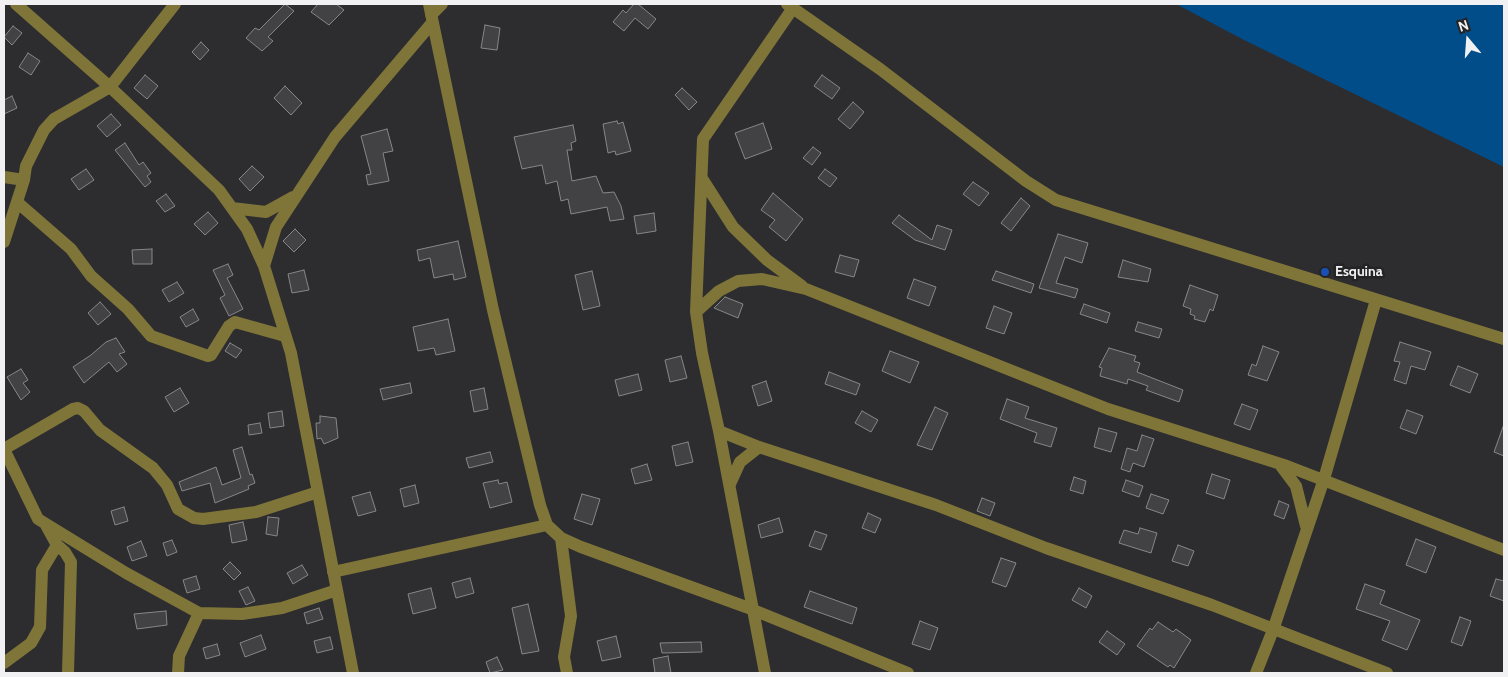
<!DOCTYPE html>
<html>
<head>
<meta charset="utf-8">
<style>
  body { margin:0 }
  #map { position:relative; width:1508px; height:677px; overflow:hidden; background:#2d2d2f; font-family:Cabin,sans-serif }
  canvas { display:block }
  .frame { position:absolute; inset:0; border:5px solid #f1f0f2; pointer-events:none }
  .north { position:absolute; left:1443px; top:15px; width:50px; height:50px; -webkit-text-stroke:4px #242325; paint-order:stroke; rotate:342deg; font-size:14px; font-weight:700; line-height:20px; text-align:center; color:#f1f0f2 }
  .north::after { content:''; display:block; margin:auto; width:18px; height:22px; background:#f1f0f2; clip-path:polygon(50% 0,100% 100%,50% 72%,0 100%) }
</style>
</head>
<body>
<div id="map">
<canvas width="1508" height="677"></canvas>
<div class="frame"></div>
<div class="north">N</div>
</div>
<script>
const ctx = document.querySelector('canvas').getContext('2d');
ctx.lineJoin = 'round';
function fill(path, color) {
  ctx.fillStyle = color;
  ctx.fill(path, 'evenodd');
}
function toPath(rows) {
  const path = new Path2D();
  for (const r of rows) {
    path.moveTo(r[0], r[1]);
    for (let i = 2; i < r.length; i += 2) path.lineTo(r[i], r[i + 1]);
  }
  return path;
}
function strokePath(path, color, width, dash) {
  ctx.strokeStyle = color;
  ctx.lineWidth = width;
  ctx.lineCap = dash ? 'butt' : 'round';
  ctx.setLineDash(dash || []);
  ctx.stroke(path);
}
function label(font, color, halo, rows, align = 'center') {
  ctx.font = font + ' Cabin,sans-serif';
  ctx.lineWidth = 5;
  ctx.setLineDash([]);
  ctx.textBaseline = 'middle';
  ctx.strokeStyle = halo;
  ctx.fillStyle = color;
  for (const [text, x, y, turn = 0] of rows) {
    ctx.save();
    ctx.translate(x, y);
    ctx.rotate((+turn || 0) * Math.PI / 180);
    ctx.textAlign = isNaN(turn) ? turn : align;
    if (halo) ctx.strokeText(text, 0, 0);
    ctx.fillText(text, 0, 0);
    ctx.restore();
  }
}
fill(toPath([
  [1176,4,1504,4,1504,167,1244,40]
]), '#004d8a');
const building = toPath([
  [285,4,294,11,268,37,273,41,262,51,246,38,255,28,259,30,285,4],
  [318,4,336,4,344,10,329,25,311,12,318,4],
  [634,4,638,4,656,19,648,29,635,18,624,31,613,22,623,10,626,13,634,4],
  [485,25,500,28,497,50,481,48,485,25],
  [13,26,22,33,12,45,4,37,13,26],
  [201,42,209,50,200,60,192,52,201,42],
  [28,53,40,61,31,75,19,67,28,53],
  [145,75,158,86,147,99,134,88,145,75],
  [822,75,840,88,832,99,814,86,822,75],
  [285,86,302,103,291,115,274,98,285,86],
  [682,88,697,102,689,110,675,95,682,88],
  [12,96,17,108,4,114,4,100,12,96],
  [853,102,864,112,850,129,838,119,853,102],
  [111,114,121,125,107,137,97,126,111,114],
  [617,121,618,124,623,122,631,151,616,155,615,151,608,153,603,124,617,121],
  [763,123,772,149,745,159,735,133,763,123],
  [573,125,576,141,571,143,572,150,567,150,572,181,596,176,603,193,614,192,621,206,624,219,610,221,607,207,571,214,568,199,561,201,557,181,546,184,542,165,522,169,514,137,573,125],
  [387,129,393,151,383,153,389,181,368,185,366,175,371,174,361,136,387,129],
  [125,143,139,165,143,162,151,173,147,176,151,182,145,187,115,150,125,143],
  [813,147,821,153,812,165,803,158,813,147],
  [252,166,264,177,250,191,239,179,252,166],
  [86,169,94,180,79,190,71,179,86,169],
  [825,169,837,178,830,187,818,178,825,169],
  [973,182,989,193,979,206,963,194,973,182],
  [773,193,803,219,786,241,769,227,775,220,761,210,773,193],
  [166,194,175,206,165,212,156,201,166,194],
  [1021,198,1030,206,1011,231,1001,223,1021,198],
  [208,212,218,223,205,235,194,224,208,212],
  [654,213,656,231,637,234,634,216,654,213],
  [899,215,932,240,937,225,952,230,945,250,915,240,892,223,899,215],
  [295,229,306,240,294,252,283,241,295,229],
  [1058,234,1088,243,1082,263,1065,257,1056,283,1078,289,1075,298,1039,288,1058,234],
  [458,241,466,277,454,280,453,274,434,278,430,258,419,261,417,250,458,241],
  [152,249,152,264,133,264,132,250,152,249],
  [840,255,859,260,854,277,835,272,840,255],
  [1123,260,1151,269,1148,282,1118,277,1123,260],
  [228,264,233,275,227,278,243,309,229,316,220,298,225,295,213,270,228,264],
  [304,270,309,290,292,293,288,274,304,270],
  [592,271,600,306,583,310,575,275,592,271],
  [996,271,1034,284,1031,293,992,280,996,271],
  [914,279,936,287,929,306,907,298,914,279],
  [177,282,184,293,169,302,162,290,177,282],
  [1190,285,1218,295,1213,311,1210,309,1205,322,1194,319,1195,316,1190,314,1191,309,1183,306,1190,285],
  [725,297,743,304,738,318,714,308,725,297],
  [100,302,111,314,98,325,88,313,100,302],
  [1084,304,1110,313,1107,323,1080,314,1084,304],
  [994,306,1012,313,1004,334,986,328,994,306],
  [193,309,199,320,186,327,180,317,193,309],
  [448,319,455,351,436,355,434,348,418,351,413,327,448,319],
  [1138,322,1162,329,1159,338,1135,331,1138,322],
  [116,338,125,352,119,354,127,364,117,372,109,362,84,383,73,367,91,355,106,342,116,338],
  [1400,342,1431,352,1425,370,1411,366,1406,384,1394,380,1400,362,1394,361,1400,342],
  [230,343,242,350,236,358,225,351,230,343],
  [1263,346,1279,352,1267,381,1248,375,1252,364,1256,366,1263,346],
  [1109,348,1136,356,1134,361,1140,363,1137,372,1183,390,1179,402,1146,390,1148,386,1128,379,1127,384,1100,376,1102,368,1099,367,1109,348],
  [890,351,919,362,910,383,882,371,890,351],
  [681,356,687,378,670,382,665,360,681,356],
  [1458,366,1478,374,1470,393,1450,385,1458,366],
  [21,369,28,380,23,383,30,392,21,400,7,377,21,369],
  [829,372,860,384,856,395,825,384,829,372],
  [638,374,642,390,619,396,615,380,638,374],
  [766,381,772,401,758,406,752,386,766,381],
  [410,383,412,393,383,400,380,389,410,383],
  [180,388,189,403,174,412,165,397,180,388],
  [484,388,488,409,474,412,470,391,484,388],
  [1007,399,1029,407,1025,418,1057,428,1051,447,1034,442,1037,433,1000,419,1007,399],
  [1242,404,1258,410,1250,430,1234,424,1242,404],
  [935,407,948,413,932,450,917,445,935,407],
  [1407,410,1423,416,1416,434,1400,428,1407,410],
  [282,411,284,426,270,428,268,413,282,411],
  [862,411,878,420,871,432,855,423,862,411],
  [320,416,336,418,338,438,324,444,321,438,317,439,316,423,320,423,320,416],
  [260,423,262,433,249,435,248,425,260,423],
  [1503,427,1504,427,1504,456,1494,452,1503,427],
  [1099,428,1117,433,1111,452,1094,447,1099,428],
  [1142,435,1154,439,1144,467,1133,463,1130,472,1121,469,1127,448,1137,451,1142,435],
  [688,442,693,462,676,466,672,446,688,442],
  [242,447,250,475,252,474,255,483,248,486,249,489,215,503,210,483,182,491,179,482,216,467,222,485,241,478,233,450,242,447],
  [490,452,493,462,469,468,466,458,490,452],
  [647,464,652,480,635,484,631,469,647,464],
  [1212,474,1230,480,1224,499,1206,493,1212,474],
  [1074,477,1086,481,1083,494,1070,490,1074,477],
  [498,480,499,484,507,482,512,502,490,508,483,483,498,480],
  [1126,480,1143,486,1139,497,1122,491,1126,480],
  [415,485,419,503,404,507,400,489,415,485],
  [370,492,376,511,358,516,352,497,370,492],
  [582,494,600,499,592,525,574,519,582,494],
  [1151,494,1169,500,1163,514,1146,508,1151,494],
  [982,498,995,503,990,516,977,511,982,498],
  [1279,501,1289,505,1284,519,1274,515,1279,501],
  [124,507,128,521,115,525,111,511,124,507],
  [868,513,881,519,875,533,862,528,868,513],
  [268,517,279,518,277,536,266,534,268,517],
  [779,518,783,532,761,538,758,525,779,518],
  [243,522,247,540,232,543,229,525,243,522],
  [1140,528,1157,533,1151,553,1119,543,1124,530,1138,534,1140,528],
  [815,531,827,535,821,550,809,546,815,531],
  [1416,539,1436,547,1426,573,1406,565,1416,539],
  [172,540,177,552,167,556,163,543,172,540],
  [141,541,147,556,132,561,127,547,141,541],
  [1178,545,1194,551,1188,566,1172,561,1178,545],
  [1001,558,1016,563,1006,587,992,582,1001,558],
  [230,562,241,573,234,580,223,569,230,562],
  [302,565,308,575,293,584,287,573,302,565],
  [196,576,200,589,187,593,183,580,196,576],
  [470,578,474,593,456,598,452,583,470,578],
  [1496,579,1504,581,1504,601,1490,596,1496,579],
  [1365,584,1385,591,1380,604,1420,620,1407,650,1382,640,1390,621,1356,609,1365,584],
  [248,587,255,601,246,605,239,591,248,587],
  [431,588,436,608,413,614,408,594,431,588],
  [1079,588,1092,596,1086,608,1072,600,1079,588],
  [810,591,857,608,852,624,804,607,810,591],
  [528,604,539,651,522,654,512,608,528,604],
  [319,608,323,619,307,624,304,613,319,608],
  [166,611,167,625,137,629,134,614,166,611],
  [1460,617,1471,621,1462,646,1451,642,1460,617],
  [920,621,938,628,930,650,912,644,920,621],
  [1158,622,1173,632,1176,629,1191,640,1174,668,1170,665,1168,667,1137,646,1150,628,1152,630,1158,622],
  [1107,631,1125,644,1117,655,1099,642,1107,631],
  [261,635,266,649,245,657,240,643,261,635],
  [616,636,621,657,602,661,597,641,616,636],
  [330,637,333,649,317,653,314,641,330,637],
  [701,642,702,652,662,653,660,643,701,642],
  [217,644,220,655,206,659,203,648,217,644],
  [668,656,671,673,655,673,653,659,668,656],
  [497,657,503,670,490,673,486,662,497,657]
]);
fill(building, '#424244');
strokePath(building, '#87878a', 1);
strokePath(toPath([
  [16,4,110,87,219,190,247,229,264,266,291,353,353,673],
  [429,4,493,310,540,505,547,525,561,538,581,547,746,607,908,673],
  [787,4,880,69,1026,181,1056,200,1504,339],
  [431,15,442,4],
  [4,177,24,180],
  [703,180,733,227,767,260,802,286],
  [17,202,71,249,91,276,128,309,151,336,208,356,211,355,229,326,235,322,285,336],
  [232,208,266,212,293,197],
  [4,242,24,180,26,166,44,130,54,119,110,87,175,4],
  [264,266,276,227,335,137,432,23],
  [696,312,719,291,738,281,762,279,806,289,1108,409,1287,466,1504,550],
  [719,431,759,447,936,505,1046,548,1212,605,1387,673],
  [4,449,38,519,126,573,199,613,242,614,282,608,337,590],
  [4,449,73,409,78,408,84,411,100,430,153,468,167,485,178,509,194,518,203,519,256,512,318,492],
  [1281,466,1296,486,1306,526],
  [730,484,740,462,759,447],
  [561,538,571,616,564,657,567,673],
  [57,545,65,552,71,562,68,673],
  [333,572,547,525],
  [4,663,31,643,40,627,42,570,57,545,46,525],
  [178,673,179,656,199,613],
  [765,673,719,431,702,353,696,312,703,139,793,8],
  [1256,673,1273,630,1324,479,1376,300]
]), '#7f7539', 12);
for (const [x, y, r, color] of [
  [1325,272,5,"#1a4fb4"]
]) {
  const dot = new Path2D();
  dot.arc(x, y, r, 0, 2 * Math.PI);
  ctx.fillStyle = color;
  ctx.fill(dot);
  strokePath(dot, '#242325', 2);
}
label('bold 14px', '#f1f0f2', '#242325', [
  ["Esquina",1335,272]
], 'left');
</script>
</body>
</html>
